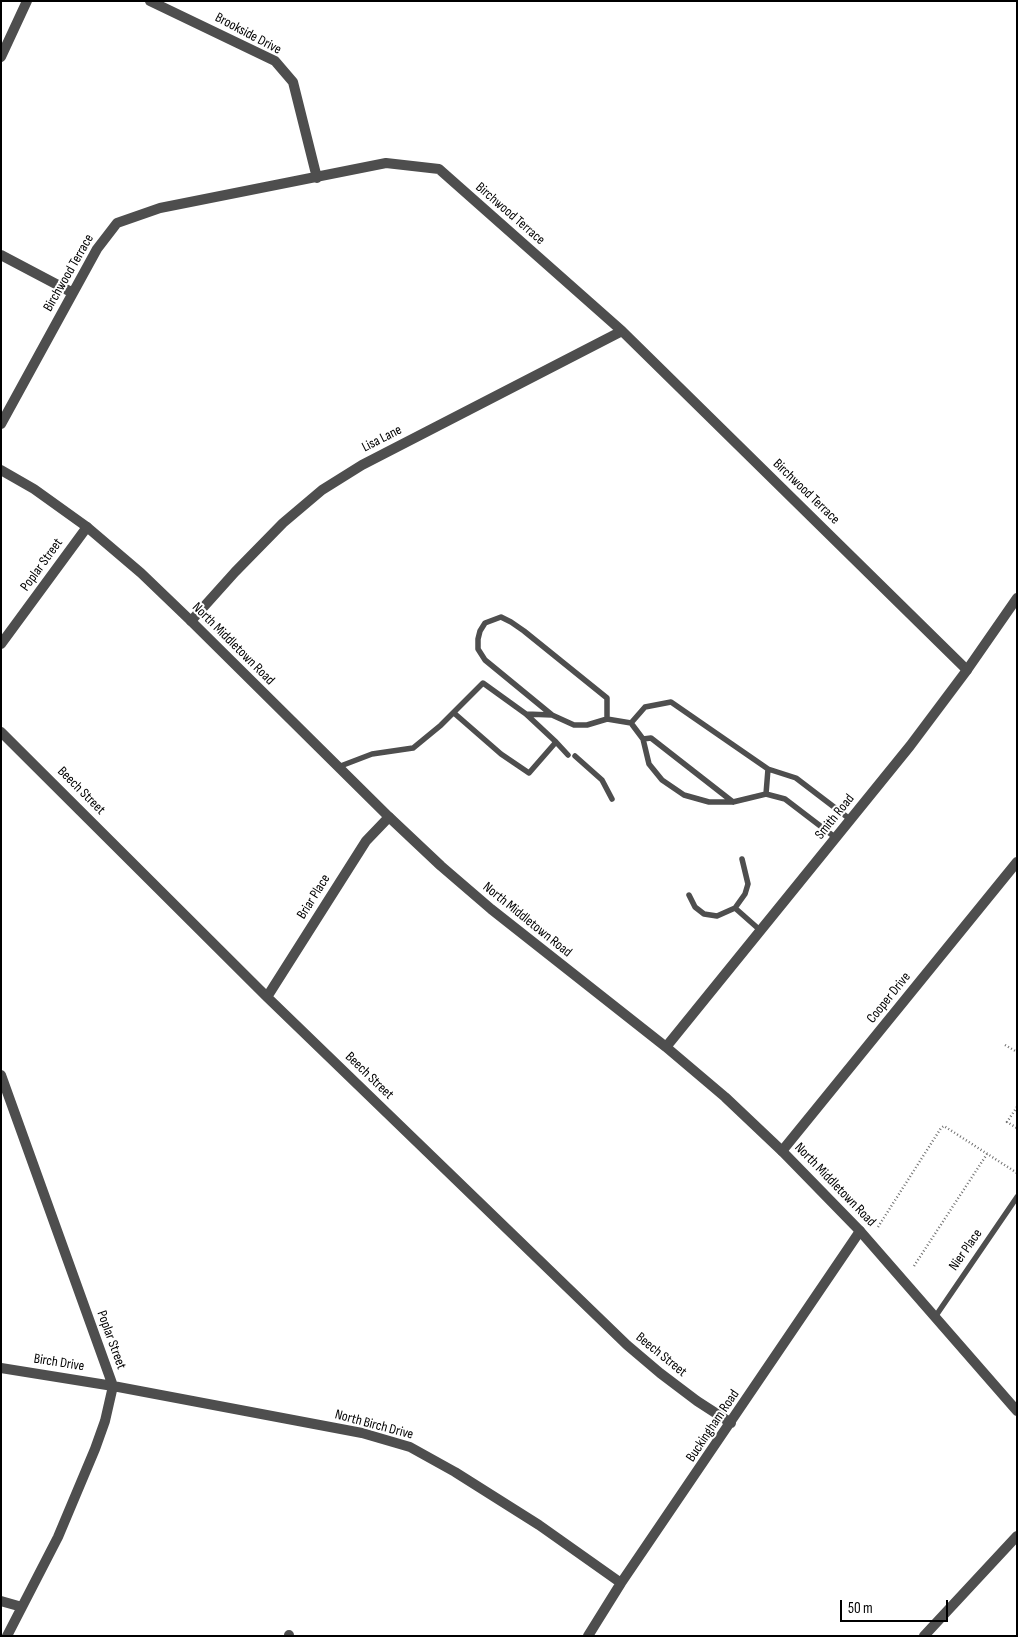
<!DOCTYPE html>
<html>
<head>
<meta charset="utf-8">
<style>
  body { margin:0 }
  #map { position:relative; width:1018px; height:1637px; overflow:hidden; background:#fff; font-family:"Sofia Sans Condensed",sans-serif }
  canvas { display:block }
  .frame { position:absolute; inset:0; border:2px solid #000; pointer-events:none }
  .scale { position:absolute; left:840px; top:1600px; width:108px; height:22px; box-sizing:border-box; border:2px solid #000; border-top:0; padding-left:6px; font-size:15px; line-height:18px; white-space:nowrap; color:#000; -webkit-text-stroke:4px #fff; paint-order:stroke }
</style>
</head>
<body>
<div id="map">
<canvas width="1018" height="1637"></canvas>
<div class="frame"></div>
<div class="scale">50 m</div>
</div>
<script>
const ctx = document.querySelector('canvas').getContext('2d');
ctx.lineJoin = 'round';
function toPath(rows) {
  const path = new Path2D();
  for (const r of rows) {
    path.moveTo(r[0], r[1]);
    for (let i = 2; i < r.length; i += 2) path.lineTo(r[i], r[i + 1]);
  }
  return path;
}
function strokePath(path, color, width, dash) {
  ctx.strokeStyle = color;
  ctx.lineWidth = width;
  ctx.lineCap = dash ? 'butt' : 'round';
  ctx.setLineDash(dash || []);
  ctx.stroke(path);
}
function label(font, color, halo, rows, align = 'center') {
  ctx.font = font + ' "Sofia Sans Condensed",sans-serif';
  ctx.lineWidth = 4;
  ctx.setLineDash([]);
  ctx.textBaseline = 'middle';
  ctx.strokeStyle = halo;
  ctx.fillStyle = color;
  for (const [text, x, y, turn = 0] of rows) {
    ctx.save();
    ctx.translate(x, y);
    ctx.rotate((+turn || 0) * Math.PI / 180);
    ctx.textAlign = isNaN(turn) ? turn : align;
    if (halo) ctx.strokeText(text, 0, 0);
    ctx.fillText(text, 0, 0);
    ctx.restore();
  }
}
strokePath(toPath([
  [1005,1045,1017,1052],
  [1017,1107,1007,1122,1017,1128],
  [878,1227,941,1128,944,1126,1017,1173],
  [914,1266,987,1154]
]), '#707070', 2.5, [1, 2.5]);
strokePath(toPath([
  [526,714,552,715,574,725,587,725,607,719,631,723,643,739,649,764,662,780,684,795,709,802,733,802,766,794,785,799,836,838],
  [552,715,485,660,478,649,478,639,480,631,485,623,501,617,511,622,524,631,607,698,607,719],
  [631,723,645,707,671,702,768,769,796,778,851,820],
  [643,739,651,738,733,802],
  [556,742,568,755],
  [575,756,602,780,612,799],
  [338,767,372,754,413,748,441,725,483,683,526,714,556,742,529,773,501,754,454,713],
  [766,794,768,769],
  [742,859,748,884,745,894,735,908,761,931],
  [689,895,695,907,704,914,717,916,735,908],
  [935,1317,1017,1197]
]), '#4e4e4e', 5.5);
strokePath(toPath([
  [150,1,275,61,293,82,317,178],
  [1,57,27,1],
  [1,255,73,293],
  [1,424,97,249,117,223,160,208,386,163,439,169,622,331,967,670],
  [191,621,235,572,283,523,322,490,362,465,622,331],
  [1,644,87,527],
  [1,732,267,997,627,1345,660,1373,697,1401,731,1423],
  [267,997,366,841,389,817],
  [1,1075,113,1386,105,1421,95,1449,58,1537,7,1636],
  [782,1151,1017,862],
  [1,1368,113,1386,362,1433,410,1447,455,1472,539,1525,621,1583],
  [1,1601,22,1607],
  [289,1636,289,1635],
  [588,1636,621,1583,860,1231],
  [924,1636,1017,1536]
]), '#4e4e4e', 10);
strokePath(toPath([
  [1,470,34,489,87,527,141,573,191,621,389,817,441,866,491,909,666,1047,725,1097,782,1151,860,1231,1017,1411],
  [666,1047,910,746,967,670,1017,598]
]), '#4e4e4e', 10);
label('14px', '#000', '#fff', [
  ["Brookside Drive",248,34,28],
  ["Birchwood Terrace",510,214,41],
  ["Birchwood Terrace",69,273,-60],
  ["Lisa Lane",382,439,-27],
  ["Birchwood Terrace",806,492,44],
  ["Poplar Street",42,565,-54],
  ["North Middletown Road",233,644,45],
  ["Beech Street",81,791,45],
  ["Smith Road",835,817,-51],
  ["Briar Place",314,897,-58],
  ["North Middletown Road",527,920,39],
  ["Cooper Drive",889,998,-51],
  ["Beech Street",369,1076,44],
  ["North Middletown Road",835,1185,46],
  ["Nier Place",966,1250,-55],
  ["Poplar Street",111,1340,70],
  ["Beech Street",661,1355,39],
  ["Birch Drive",59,1363,9],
  ["North Birch Drive",374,1425,15],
  ["Buckingham Road",713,1426,-56]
]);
</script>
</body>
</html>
